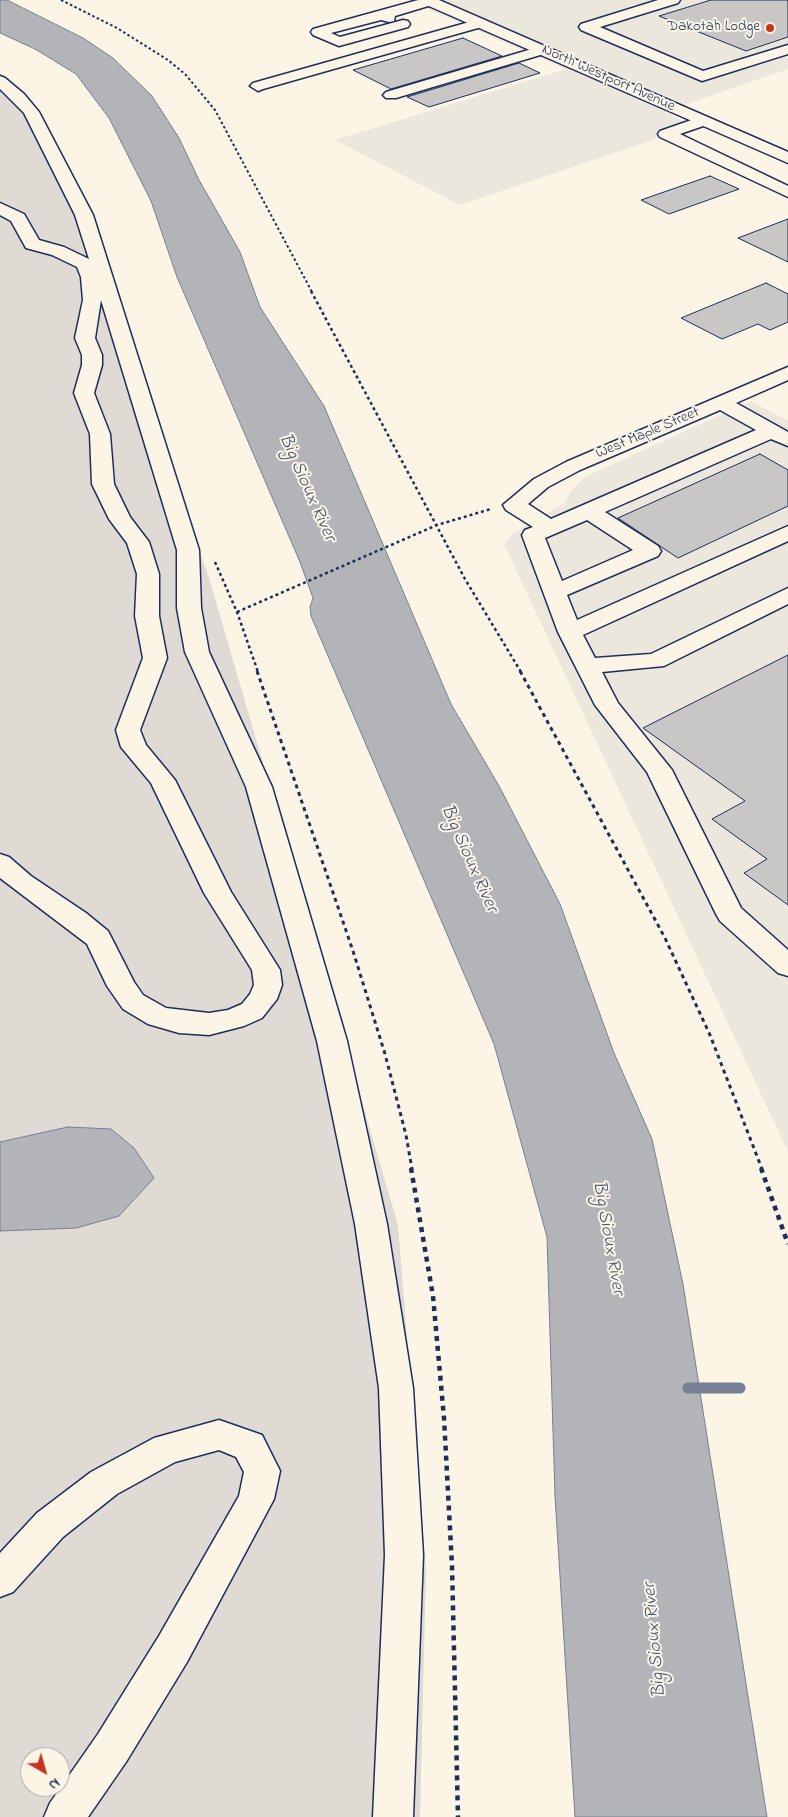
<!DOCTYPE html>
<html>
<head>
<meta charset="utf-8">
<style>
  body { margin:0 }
  #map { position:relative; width:788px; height:1817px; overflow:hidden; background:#fcf5e5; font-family:"Indie Flower",sans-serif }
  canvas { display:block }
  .north { position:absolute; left:20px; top:1747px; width:50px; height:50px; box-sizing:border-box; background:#fcf5e5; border:1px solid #a2a6af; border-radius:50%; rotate:142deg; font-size:14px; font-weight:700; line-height:20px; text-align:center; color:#1b2f5e }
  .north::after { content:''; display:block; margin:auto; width:18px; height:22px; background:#c8321e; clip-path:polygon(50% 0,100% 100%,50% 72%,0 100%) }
</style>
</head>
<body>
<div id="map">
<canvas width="788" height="1817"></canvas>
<div class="north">N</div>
</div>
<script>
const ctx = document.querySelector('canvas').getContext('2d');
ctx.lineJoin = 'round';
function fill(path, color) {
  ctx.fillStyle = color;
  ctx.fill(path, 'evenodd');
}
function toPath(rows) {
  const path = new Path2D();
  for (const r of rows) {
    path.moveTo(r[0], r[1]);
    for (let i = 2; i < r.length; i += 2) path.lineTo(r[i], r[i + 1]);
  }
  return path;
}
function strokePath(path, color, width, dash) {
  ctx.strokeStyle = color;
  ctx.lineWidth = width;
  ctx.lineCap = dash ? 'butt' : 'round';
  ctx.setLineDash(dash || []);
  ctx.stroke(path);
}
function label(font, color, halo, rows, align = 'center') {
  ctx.font = font + ' "Indie Flower",sans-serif';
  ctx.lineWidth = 4;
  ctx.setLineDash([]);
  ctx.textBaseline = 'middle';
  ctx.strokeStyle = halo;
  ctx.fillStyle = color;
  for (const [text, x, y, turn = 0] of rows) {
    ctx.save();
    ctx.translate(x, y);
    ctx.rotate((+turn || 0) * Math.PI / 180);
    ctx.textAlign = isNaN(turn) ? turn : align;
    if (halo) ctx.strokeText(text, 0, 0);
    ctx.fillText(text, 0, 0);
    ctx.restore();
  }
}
fill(toPath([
  [407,0,788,0,788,69,664,112,695,126,460,205,335,140,566,69],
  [751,401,788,421,788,1152,504,544,512,534,564,503,571,491,585,477]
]), '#ece7dc');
fill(toPath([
  [0,73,7,78,36,108,76,188,209,578,398,1225,426,1572,420,1817,0,1817],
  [30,1757,60,1757,60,1787,30,1787]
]), '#dfdbd4');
const water = toPath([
  [0,0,7,0,83,38,113,58,152,96,179,138,199,180,240,252,260,307,324,406,451,704,499,786,560,904,614,1053,652,1139,683,1284,767,1817,575,1817,555,1496,547,1237,494,1044,311,616,310,607,313,598,300,562,177,277,151,201,109,118,76,74,35,49,0,33,0,0],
  [68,1127,111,1129,134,1148,154,1178,119,1216,76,1228,0,1231,0,1142,68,1127]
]);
fill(water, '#b2b4b8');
strokePath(water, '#767f94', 1);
strokePath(toPath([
  [688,1388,740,1388]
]), '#767f94', 11);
const building = toPath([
  [711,0,788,0,788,37,746,51,659,16,711,0],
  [463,38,502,56,391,89,353,70,463,38],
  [519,63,540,73,429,107,407,97,519,63],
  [710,176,739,189,669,214,641,200,710,176],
  [788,219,788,262,738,238,788,219],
  [766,283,788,294,788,322,770,330,758,324,722,339,681,318,766,283],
  [760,454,788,470,788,506,678,558,618,518,760,454],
  [788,655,788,905,744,873,767,859,712,819,745,801,643,728,788,655]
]);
fill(building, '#c8c7c6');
strokePath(building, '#1b2f5e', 1);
const minor = toPath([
  [418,0,437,1,435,4,395,16,394,21,389,22,381,20,331,33,340,37,403,20,408,21,410,24,408,27,339,46,313,35,311,32,313,29,418,0],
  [658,0,680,0,678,3,600,27,703,71,788,45,788,54,702,81,581,30,579,27,581,24,658,0],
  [480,19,485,20,487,23,485,26,263,89,258,91,250,86,253,83,480,19],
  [542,46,549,50,547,53,396,98,386,98,383,95,386,92,542,46],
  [0,76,5,78,24,94,39,112,93,215,199,550,201,608,209,652,272,787,347,1041,387,1224,413,1388,423,1555,413,1817,373,1817,385,1555,379,1388,355,1224,317,1041,246,787,185,652,177,608,177,550,101,300,95,338,102,355,102,365,94,393,110,434,114,484,130,517,149,542,159,574,159,616,167,658,140,730,146,745,175,780,231,892,280,970,282,985,277,999,262,1018,244,1026,209,1035,179,1033,148,1024,123,1009,107,986,87,944,0,878,0,854,9,857,31,876,86,913,108,931,134,982,143,995,166,1008,209,1013,228,1010,242,1004,250,994,254,985,252,970,204,893,151,783,121,747,116,730,143,658,135,616,137,574,127,543,109,519,92,484,90,434,74,393,82,365,82,355,75,338,83,300,81,277,77,267,52,255,26,248,11,221,0,215,0,203,24,214,39,240,64,247,89,259,75,215,24,113,0,89,0,76],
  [703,116,711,121,709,124,680,134,788,186,788,197,660,137,658,134,660,131,703,116],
  [788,367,788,380,736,403,788,432,788,446,771,439,605,512,658,546,661,551,658,556,567,595,577,620,788,526,788,541,583,635,595,658,651,654,788,588,788,604,664,666,602,672,618,703,672,770,741,908,788,950,788,976,778,973,720,921,716,914,647,772,595,705,558,632,522,535,525,530,533,527,506,510,503,505,534,479,566,462,788,367],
  [720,410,756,430,551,519,528,504,548,487,580,470,720,410],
  [587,520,633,550,562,581,545,538,587,520],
  [219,1420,262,1435,280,1471,274,1499,187,1662,126,1762,88,1817,44,1817,50,1803,98,1734,159,1636,239,1496,244,1472,236,1457,219,1450,175,1462,117,1494,63,1537,13,1592,0,1597,0,1553,37,1513,91,1472,154,1438,219,1420]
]);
const major = toPath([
  [420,0,439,0,788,152,788,163,422,3,420,0]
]);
strokePath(minor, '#1b2f5e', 3);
strokePath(major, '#1b2f5e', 3);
strokePath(toPath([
  [61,0,117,28,168,60,185,74,215,110,312,292]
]), '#1b2f5e', 2, [2.5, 2.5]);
strokePath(toPath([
  [311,291,465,579,521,672],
  [215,562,237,612,258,672],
  [237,612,437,525,491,509]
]), '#1b2f5e', 2.5, [3, 3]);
strokePath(toPath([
  [257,671,353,951,385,1054,406,1135,412,1169],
  [520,671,665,938,710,1035,762,1169]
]), '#1b2f5e', 3, [4, 4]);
strokePath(toPath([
  [411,1168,433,1296,444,1418,452,1566,458,1817],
  [761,1168,788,1244]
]), '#1b2f5e', 4.5, [5, 5]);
fill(minor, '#fcf5e5');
fill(major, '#fcf5e5');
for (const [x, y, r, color] of [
  [770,28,5,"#c8321e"]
]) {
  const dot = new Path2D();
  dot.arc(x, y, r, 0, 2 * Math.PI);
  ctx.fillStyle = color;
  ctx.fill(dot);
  strokePath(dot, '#fcf5e5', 2);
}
label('15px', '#1b2f5e', '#fcf5e5', [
  ["Dakotah Lodge",760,28]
], 'right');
label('15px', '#1b2f5e', '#fcf5e5', [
  ["North Westport Avenue",608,79,24],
  ["West Maple Street",648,434,-23]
]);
label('italic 19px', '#485779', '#fcf5e5', [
  ["Big Sioux River",306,488,66],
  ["Big Sioux River",468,859,66],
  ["Big Sioux River",607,1238,80],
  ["Big Sioux River",656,1640,-95]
]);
</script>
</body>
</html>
